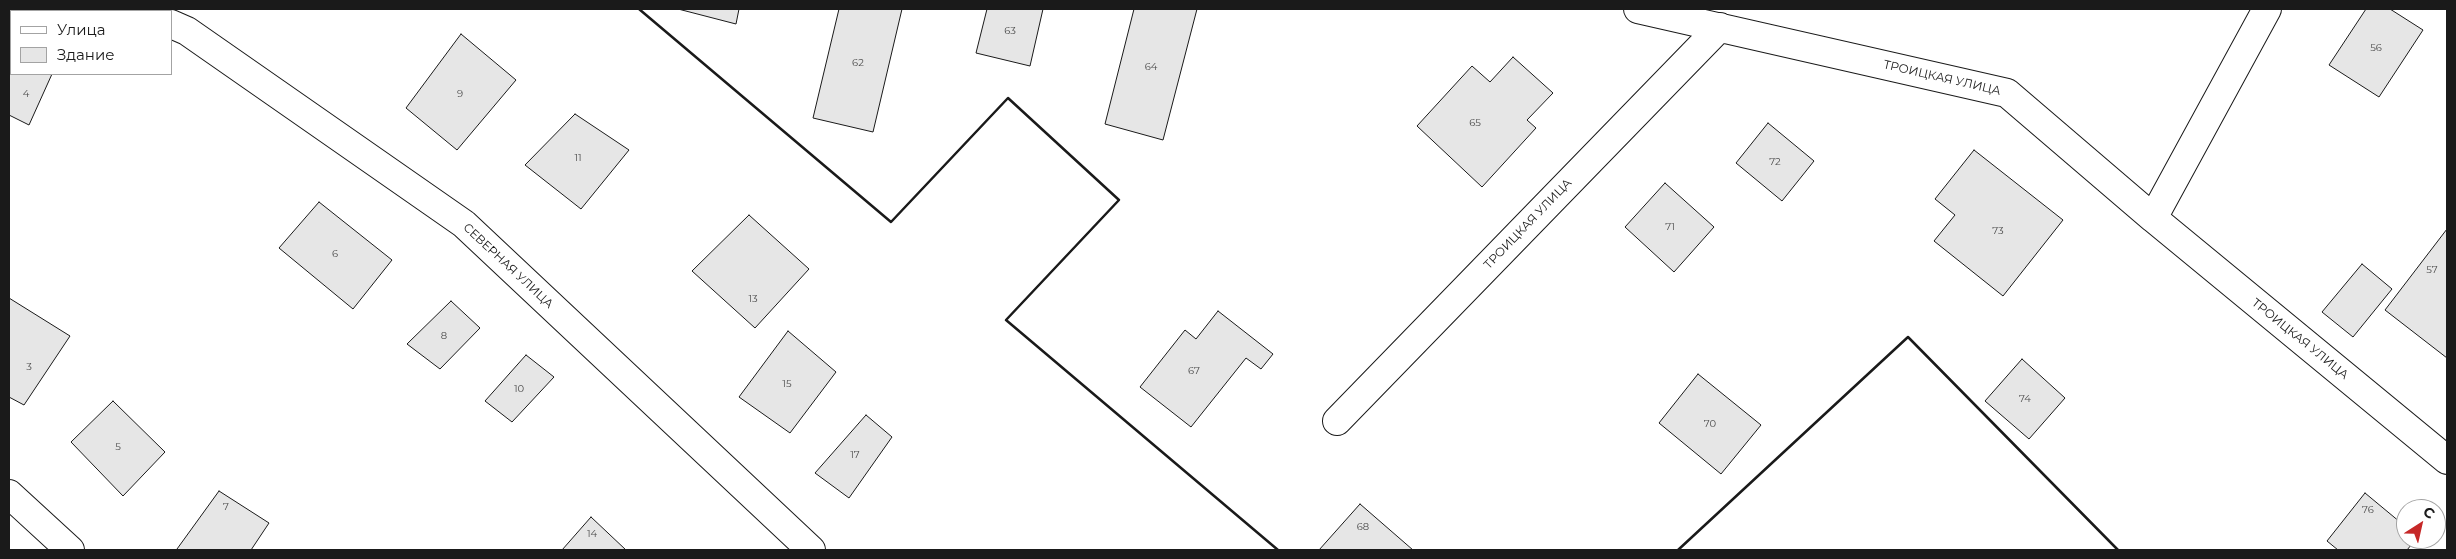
<!DOCTYPE html>
<html>
<head>
<meta charset="utf-8">
<style>
  body { margin:0 }
  #map { position:relative; width:2456px; height:559px; overflow:hidden; background:#fff; font-family:Montserrat,sans-serif }
  canvas { display:block }
  .frame { position:absolute; inset:0; border:10px solid #1a1a1a; pointer-events:none }
  .legend { position:absolute; left:10px; top:10px; width:162px; height:65px; box-sizing:border-box; background:#fff; border:1px solid #a3a3a3; margin:0; padding:6px 9px; list-style:none; font-size:15px; color:#1a1a1a }
  .legend li { display:flex; align-items:center; gap:10px; height:25px }
  .legend b { width:25px; border:1px solid #a3a3a3 }
  .north { position:absolute; left:2396px; top:499px; width:50px; height:50px; box-sizing:border-box; background:#fff; border:1px solid #a3a3a3; border-radius:50%; rotate:35deg; font-size:14px; font-weight:700; line-height:20px; text-align:center; color:#1a1a1a }
  .north::after { content:''; display:block; margin:auto; width:18px; height:22px; background:#c62828; clip-path:polygon(50% 0,100% 100%,50% 72%,0 100%) }
</style>
</head>
<body>
<div id="map">
<canvas width="2456" height="559"></canvas>
<div class="frame"></div>
<ul class="legend">
<li><b style="height:6px;background:#fff"></b>Улица</li>
<li><b style="height:14px;background:#e6e6e6"></b>Здание</li>
</ul>
<div class="north">С</div>
</div>
<script>
const ctx = document.querySelector('canvas').getContext('2d');
ctx.lineJoin = 'round';
function fill(path, color) {
  ctx.fillStyle = color;
  ctx.fill(path, 'evenodd');
}
function toPath(rows) {
  const path = new Path2D();
  for (const r of rows) {
    path.moveTo(r[0], r[1]);
    for (let i = 2; i < r.length; i += 2) path.lineTo(r[i], r[i + 1]);
  }
  return path;
}
function strokePath(path, color, width, dash) {
  ctx.strokeStyle = color;
  ctx.lineWidth = width;
  ctx.lineCap = dash ? 'butt' : 'round';
  ctx.setLineDash(dash || []);
  ctx.stroke(path);
}
function label(font, color, halo, rows, align = 'center') {
  ctx.font = font + ' Montserrat,sans-serif';
  ctx.lineWidth = 4;
  ctx.setLineDash([]);
  ctx.textBaseline = 'middle';
  ctx.strokeStyle = halo;
  ctx.fillStyle = color;
  for (const [text, x, y, turn = 0] of rows) {
    ctx.save();
    ctx.translate(x, y);
    ctx.rotate((+turn || 0) * Math.PI / 180);
    ctx.textAlign = isNaN(turn) ? turn : align;
    if (halo) ctx.strokeText(text, 0, 0);
    ctx.fillText(text, 0, 0);
    ctx.restore();
  }
}
const building = toPath([
  [678,9,739,9,736,24,678,9],
  [839,9,902,9,873,132,813,118,839,9],
  [987,9,1043,9,1030,66,976,53,987,9],
  [1134,9,1197,9,1163,140,1105,124,1134,9],
  [2366,9,2390,9,2423,30,2379,97,2329,65,2366,9],
  [9,33,11,34,11,74,52,74,29,125,9,115,9,33],
  [461,34,516,80,457,150,406,108,461,34],
  [1513,57,1553,93,1527,120,1536,128,1482,187,1417,126,1472,66,1490,82,1513,57],
  [575,114,629,150,581,209,525,165,575,114],
  [1768,123,1814,161,1782,201,1736,163,1768,123],
  [1974,150,2063,220,2003,296,1934,241,1955,215,1935,199,1974,150],
  [1665,183,1714,227,1674,272,1625,227,1665,183],
  [319,202,392,260,353,309,279,248,319,202],
  [749,215,809,269,755,328,692,271,749,215],
  [2447,229,2447,358,2385,310,2447,229],
  [2362,264,2392,289,2353,337,2322,312,2362,264],
  [9,298,70,336,24,405,9,397,9,298],
  [451,301,480,328,440,369,407,344,451,301],
  [1218,311,1273,354,1261,369,1246,358,1191,427,1140,387,1185,330,1196,339,1218,311],
  [788,331,836,372,790,433,739,397,788,331],
  [526,355,554,377,512,422,485,401,526,355],
  [2022,359,2065,398,2029,439,1985,401,2022,359],
  [1698,374,1761,425,1721,474,1659,423,1698,374],
  [113,401,165,452,123,496,71,442,113,401],
  [866,415,892,437,849,498,815,473,866,415],
  [219,491,269,523,251,550,178,550,177,549,219,491],
  [2365,493,2406,527,2406,539,2416,539,2407,550,2338,550,2327,541,2365,493],
  [1360,504,1413,550,1319,550,1360,504],
  [591,517,626,550,562,550,591,517]
]);
fill(building, '#e6e6e6');
strokePath(building, '#1a1a1a', 1);
const minor = toPath([
  [140,9,145,11],
  [1638,9,2007,93,2153,218,2267,9],
  [171,24,187,31,464,224,811,550],
  [2153,218,2447,460],
  [1337,421,1720,27],
  [9,494,70,550]
]);
strokePath(minor, '#1a1a1a', 30);
strokePath(minor, '#fff', 28);
strokePath(toPath([
  [639,9,891,222,1008,98,1119,200,1006,320,1278,550],
  [1678,550,1908,337,2118,550]
]), '#1a1a1a', 2.5);
label('10px', '#4d4d4d', null, [
  ["63",1010,31],
  ["56",2376,48],
  ["62",858,63],
  ["64",1151,67],
  ["4",26,94],
  ["9",460,94],
  ["65",1475,123],
  ["11",578,158],
  ["72",1775,162],
  ["71",1670,227],
  ["73",1998,231],
  ["6",335,254],
  ["57",2432,270],
  ["13",753,299],
  ["8",444,336],
  ["3",29,367],
  ["67",1194,371],
  ["15",787,384],
  ["10",519,389],
  ["74",2025,399],
  ["70",1710,424],
  ["5",118,447],
  ["17",855,455],
  ["7",226,507],
  ["76",2368,510],
  ["68",1363,527],
  ["14",592,534]
]);
label('12px', '#1a1a1a', '#fff', [
  ["ТРОИЦКАЯ УЛИЦА",1942,78,13],
  ["ТРОИЦКАЯ УЛИЦА",1528,224,-46],
  ["СЕВЕРНАЯ УЛИЦА",508,266,43],
  ["ТРОИЦКАЯ УЛИЦА",2300,339,39]
]);
</script>
</body>
</html>
